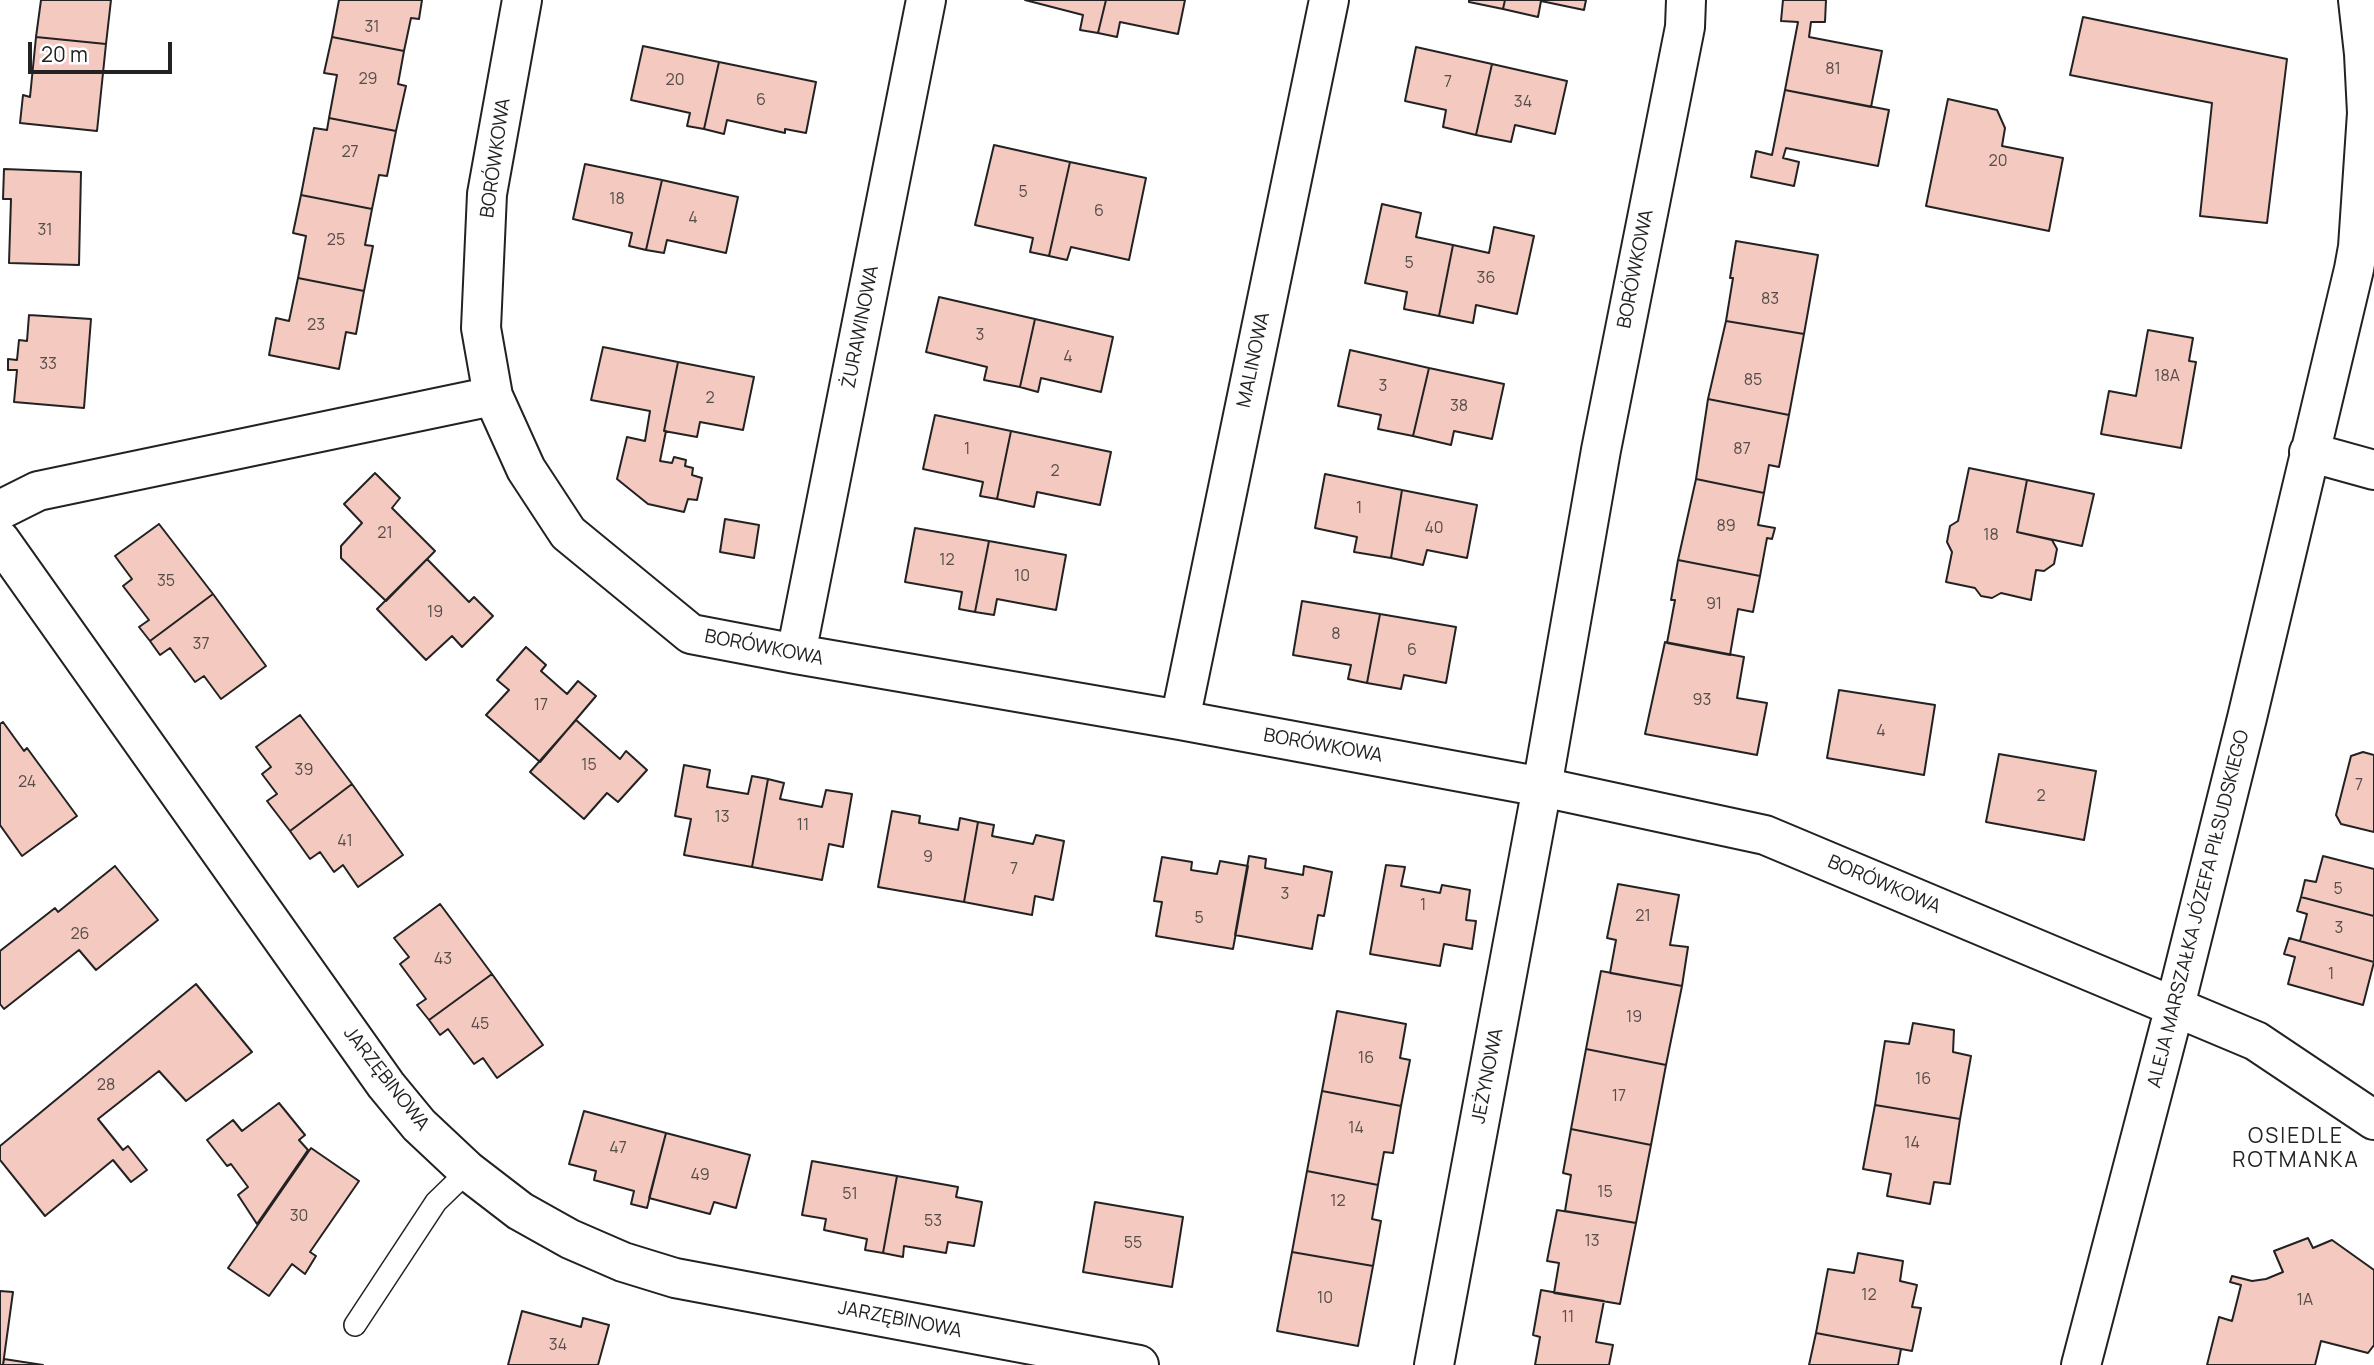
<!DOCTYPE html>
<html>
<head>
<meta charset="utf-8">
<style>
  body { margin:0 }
  #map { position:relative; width:2374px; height:1365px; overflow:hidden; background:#fff; font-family:Manrope,sans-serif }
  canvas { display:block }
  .scale { position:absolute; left:28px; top:42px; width:144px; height:32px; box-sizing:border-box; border:4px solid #222; border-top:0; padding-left:9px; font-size:21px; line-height:24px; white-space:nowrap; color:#222; -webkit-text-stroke:5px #fff; paint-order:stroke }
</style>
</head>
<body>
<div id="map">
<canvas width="2374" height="1365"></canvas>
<div class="scale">20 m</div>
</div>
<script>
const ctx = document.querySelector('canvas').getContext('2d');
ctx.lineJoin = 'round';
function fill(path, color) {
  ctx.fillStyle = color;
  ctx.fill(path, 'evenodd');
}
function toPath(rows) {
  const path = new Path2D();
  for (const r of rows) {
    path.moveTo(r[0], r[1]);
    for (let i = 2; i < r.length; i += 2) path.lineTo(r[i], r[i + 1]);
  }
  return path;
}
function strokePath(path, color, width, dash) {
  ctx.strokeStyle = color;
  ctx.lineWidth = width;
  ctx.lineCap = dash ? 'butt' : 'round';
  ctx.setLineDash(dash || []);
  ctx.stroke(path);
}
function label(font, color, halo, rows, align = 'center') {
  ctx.font = font + ' Manrope,sans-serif';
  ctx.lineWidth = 5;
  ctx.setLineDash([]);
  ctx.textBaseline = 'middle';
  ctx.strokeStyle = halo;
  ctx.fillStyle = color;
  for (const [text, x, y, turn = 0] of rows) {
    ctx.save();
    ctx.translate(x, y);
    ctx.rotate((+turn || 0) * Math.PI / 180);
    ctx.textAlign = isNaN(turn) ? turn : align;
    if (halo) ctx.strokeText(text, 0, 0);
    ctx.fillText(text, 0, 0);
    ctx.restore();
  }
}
const building = toPath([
  [41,0,111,0,106,44,36,37,41,0],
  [339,0,422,0,419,19,411,18,404,51,332,37,339,0],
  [1025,0,1106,0,1098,33,1080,30,1083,15,1025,0],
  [1106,0,1185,0,1178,34,1120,22,1117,37,1098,33,1106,0],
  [1469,0,1505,0,1503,9,1469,2,1469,0],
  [1505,0,1586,0,1584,10,1541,1,1538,17,1503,9,1505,0],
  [1783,0,1826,0,1825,22,1811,22,1809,37,1882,51,1871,107,1785,90,1798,22,1781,21,1783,0],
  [2083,17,2287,59,2267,223,2200,216,2212,103,2070,75,2083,17],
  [36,37,106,44,97,131,20,123,23,95,30,97,36,37],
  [332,37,404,51,398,84,406,86,396,131,329,118,337,75,324,73,332,37],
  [643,46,719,62,704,129,687,126,690,113,631,100,643,46],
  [1416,47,1492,64,1476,135,1443,127,1446,110,1405,101,1416,47],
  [719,62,816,82,806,133,785,129,785,133,727,120,724,134,704,129,719,62],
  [1492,64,1567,81,1555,134,1515,125,1511,142,1476,135,1492,64],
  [1785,90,1889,110,1878,166,1786,148,1783,158,1799,162,1794,186,1751,177,1756,151,1772,155,1785,90],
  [1948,99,1997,110,2005,128,2002,146,2063,158,2049,231,1926,206,1948,99],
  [329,118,396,131,387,176,379,175,372,209,301,195,314,128,327,130,329,118],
  [994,145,1070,162,1049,256,1030,252,1033,238,975,225,994,145],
  [1070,162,1146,178,1129,260,1071,247,1067,260,1049,256,1070,162],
  [585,164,662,180,646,250,629,246,632,233,573,219,585,164],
  [4,169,81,172,79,265,9,263,11,199,3,199,4,169],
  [662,180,738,197,726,253,667,240,664,253,646,250,662,180],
  [301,195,372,209,365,245,373,246,364,291,298,278,306,236,293,233,301,195],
  [1382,204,1421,213,1416,237,1453,245,1439,316,1404,309,1407,292,1365,283,1382,204],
  [1494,227,1534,236,1517,314,1476,305,1473,323,1439,316,1453,245,1489,253,1494,227],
  [1736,241,1818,255,1804,334,1726,321,1733,278,1730,278,1736,241],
  [298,278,364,291,356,334,346,332,339,369,269,355,276,318,289,321,298,278],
  [939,297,1035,319,1020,387,984,380,987,367,926,352,939,297],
  [29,315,91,319,84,408,14,402,17,370,8,370,8,359,17,360,19,340,27,341,29,315],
  [1035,319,1113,337,1101,392,1041,378,1038,392,1020,387,1035,319],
  [1726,321,1804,334,1789,415,1708,399,1726,321],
  [2148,330,2193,338,2189,361,2196,362,2181,448,2101,434,2109,391,2136,396,2148,330],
  [603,347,678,362,664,431,666,431,660,461,672,463,674,457,686,460,685,466,693,468,692,475,702,478,697,500,688,499,684,512,648,504,617,479,627,437,645,441,650,411,591,400,603,347],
  [1350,350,1429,368,1413,436,1378,429,1381,415,1338,406,1350,350],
  [678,362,754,377,743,430,700,422,697,437,664,431,678,362],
  [1429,368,1504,384,1492,439,1454,431,1451,445,1413,436,1429,368],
  [1708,399,1789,415,1779,467,1769,465,1764,493,1696,479,1708,399],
  [935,415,1011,431,997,499,980,496,983,482,923,469,935,415],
  [1011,431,1111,452,1100,505,1037,492,1034,507,997,499,1011,431],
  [1969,468,2027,480,2017,532,2052,540,2057,549,2054,564,2044,571,2036,570,2031,600,2001,593,1992,598,1981,596,1975,588,1946,582,1952,552,1947,542,1950,526,1958,521,1969,468],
  [375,473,400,498,392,508,435,551,386,601,341,558,341,546,362,523,344,504,375,473],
  [1325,474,1402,490,1391,558,1354,552,1357,537,1315,528,1325,474],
  [1696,479,1764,493,1758,525,1775,528,1772,539,1767,538,1760,576,1678,560,1696,479],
  [2027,480,2094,494,2082,546,2017,532,2027,480],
  [1402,490,1477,505,1467,558,1427,550,1423,565,1391,558,1402,490],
  [725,519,759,525,754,558,720,552,725,519],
  [159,524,213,594,150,641,139,627,149,620,123,586,132,579,115,556,159,524],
  [915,528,989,541,975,612,959,609,962,592,905,582,915,528],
  [989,541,1066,555,1056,610,997,599,994,615,975,612,989,541],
  [427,559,469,602,474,597,493,616,462,647,452,636,426,660,377,609,427,559],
  [1678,560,1760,576,1753,612,1738,609,1730,655,1667,643,1675,600,1671,600,1678,560],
  [213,594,266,666,221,699,204,676,195,682,170,648,160,655,150,641,213,594],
  [1302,601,1380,614,1367,683,1348,679,1351,665,1293,655,1302,601],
  [1380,614,1456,627,1446,683,1404,675,1401,689,1367,683,1380,614],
  [1665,642,1744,657,1737,698,1767,703,1757,755,1645,734,1665,642],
  [526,647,546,665,541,671,567,694,578,681,596,696,540,762,486,715,509,690,497,680,526,647],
  [1839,690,1935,705,1924,775,1827,758,1839,690],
  [300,715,352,784,290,831,267,801,277,794,262,774,271,767,256,747,300,715],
  [576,720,620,759,626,751,647,770,618,802,607,793,584,819,530,772,576,720],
  [3,722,24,751,27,748,77,816,22,856,0,825,0,724,3,722],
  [2363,752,2374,755,2374,832,2341,824,2336,815,2351,756,2363,752],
  [1999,754,2096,771,2084,840,1986,822,1999,754],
  [684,765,710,770,707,787,748,794,752,776,768,779,752,867,684,855,691,819,675,816,684,765],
  [768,779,784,783,780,799,822,807,826,790,852,794,843,847,829,844,822,880,752,867,768,779],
  [352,784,403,855,358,887,343,865,334,872,320,852,310,859,290,831,352,784],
  [892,811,920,816,919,823,958,830,960,818,978,822,964,902,878,887,892,811],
  [978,822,994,825,992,836,1033,844,1036,835,1064,841,1053,900,1035,896,1032,915,964,902,978,822],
  [1249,856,1266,859,1265,868,1303,875,1304,866,1332,872,1324,916,1318,915,1312,949,1235,935,1249,856],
  [2323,856,2374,869,2374,916,2301,897,2305,880,2316,882,2323,856],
  [1162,857,1192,862,1191,870,1217,874,1220,861,1248,866,1233,949,1156,936,1162,902,1154,901,1162,857],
  [1386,865,1405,867,1401,886,1440,893,1442,885,1470,890,1466,920,1476,921,1472,949,1444,944,1440,966,1370,954,1386,865],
  [115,866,158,920,96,970,79,950,4,1009,0,1004,0,951,55,908,58,912,115,866],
  [1618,884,1679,895,1670,945,1688,947,1682,986,1610,973,1616,940,1607,938,1618,884],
  [2301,897,2374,916,2374,962,2300,941,2307,914,2297,911,2301,897],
  [440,904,492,974,429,1020,417,1005,426,999,400,964,409,957,394,938,440,904],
  [2289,938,2374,962,2363,1005,2288,984,2295,957,2284,954,2289,938],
  [1601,971,1682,986,1666,1065,1586,1049,1601,971],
  [492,974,543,1045,497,1078,483,1058,474,1064,448,1029,440,1035,429,1020,492,974],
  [196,984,252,1052,186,1101,159,1071,98,1119,123,1150,128,1146,147,1170,131,1182,113,1160,45,1216,0,1160,0,1146,196,984],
  [1337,1011,1406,1024,1400,1058,1410,1060,1401,1106,1322,1091,1337,1011],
  [1913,1023,1954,1030,1953,1052,1971,1056,1960,1119,1875,1105,1885,1041,1909,1044,1913,1023],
  [1586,1049,1666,1065,1651,1145,1571,1129,1586,1049],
  [1322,1091,1401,1106,1393,1153,1384,1152,1378,1185,1307,1171,1322,1091],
  [279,1103,305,1135,299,1140,308,1150,257,1224,238,1195,248,1187,231,1164,227,1166,207,1140,233,1120,242,1131,279,1103],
  [1875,1105,1960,1119,1950,1184,1934,1182,1930,1204,1887,1196,1891,1174,1863,1169,1875,1105],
  [584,1111,666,1133,647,1208,631,1204,634,1191,594,1180,596,1171,569,1164,584,1111],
  [1571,1129,1651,1145,1636,1223,1565,1211,1571,1175,1563,1173,1571,1129],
  [666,1133,750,1155,736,1208,714,1202,710,1214,649,1198,666,1133],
  [311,1148,359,1181,310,1252,316,1256,305,1274,292,1264,269,1296,228,1268,311,1148],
  [812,1161,897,1176,883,1253,865,1250,867,1239,824,1230,826,1219,802,1215,812,1161],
  [1307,1171,1378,1185,1372,1219,1381,1221,1373,1266,1292,1252,1307,1171],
  [897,1176,958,1187,956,1197,982,1202,974,1246,948,1242,946,1253,904,1246,903,1257,883,1253,897,1176],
  [1095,1202,1183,1217,1172,1287,1083,1272,1095,1202],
  [1557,1210,1636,1223,1620,1304,1554,1293,1559,1263,1547,1261,1557,1210],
  [2308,1238,2313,1248,2332,1240,2374,1270,2374,1345,2368,1353,2321,1341,2315,1365,2207,1365,2219,1317,2232,1321,2241,1285,2230,1282,2232,1276,2252,1281,2266,1279,2283,1272,2274,1251,2308,1238],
  [1292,1252,1373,1266,1358,1346,1277,1331,1292,1252],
  [1858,1253,1903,1261,1900,1281,1917,1285,1912,1307,1921,1308,1912,1351,1816,1333,1828,1269,1854,1273,1858,1253],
  [1541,1290,1604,1301,1596,1342,1613,1345,1609,1365,1535,1365,1540,1337,1533,1335,1541,1290],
  [0,1291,13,1292,3,1365,0,1365,0,1291],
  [522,1311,581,1327,583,1318,609,1325,598,1365,508,1365,522,1311],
  [1816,1333,1901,1349,1898,1365,1809,1365,1816,1333],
  [4,1359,43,1365,3,1365,4,1359]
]);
fill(building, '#f3c9c0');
strokePath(building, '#222', 2);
const lane = toPath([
  [355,1325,436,1202,468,1171]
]);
const street = toPath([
  [522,0,487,194,481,328,493,396,526,469,568,533,691,634,796,654,1180,720,1542,787,1765,835,2256,1041,2374,1120],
  [2309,452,2374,470],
  [0,510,38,491,493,396],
  [0,540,386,1085,419,1125,468,1171,520,1211,570,1239,623,1262,675,1278,1139,1365],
  [796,654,926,0],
  [1180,720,1329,0],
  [1434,1365,1542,787,1601,450,1685,27,1686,0],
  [2081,1365,2175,1006,2247,718,2354,269,2358,247,2367,113,2364,54,2358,0]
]);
strokePath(lane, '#222', 24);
strokePath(street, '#222', 42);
strokePath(lane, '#fff', 21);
strokePath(street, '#fff', 38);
label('16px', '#564c4a', null, [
  ["31",372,28],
  ["81",1833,70],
  ["29",368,80],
  ["20",675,81],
  ["7",1448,83],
  ["6",761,101],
  ["34",1523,103],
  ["27",350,153],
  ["20",1998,162],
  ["5",1023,193],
  ["18",617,200],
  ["6",1099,212],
  ["4",693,219],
  ["31",45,231],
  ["25",336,241],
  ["5",1409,264],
  ["36",1486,279],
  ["83",1770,300],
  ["23",316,326],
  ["3",980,336],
  ["4",1068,358],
  ["33",48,365],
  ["18A",2167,377],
  ["85",1753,381],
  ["3",1383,387],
  ["2",710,399],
  ["38",1459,407],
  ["1",967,450],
  ["87",1742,450],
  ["2",1055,472],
  ["1",1359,509],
  ["89",1726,527],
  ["40",1434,529],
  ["21",385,534],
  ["18",1991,536],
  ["12",947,561],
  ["10",1022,577],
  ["35",166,582],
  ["91",1714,605],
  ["19",435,613],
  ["8",1336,635],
  ["37",201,645],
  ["6",1412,651],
  ["93",1702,701],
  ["17",541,706],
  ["4",1881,732],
  ["15",589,766],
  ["39",304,771],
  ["24",27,783],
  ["7",2359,786],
  ["2",2041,797],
  ["13",722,818],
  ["11",803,826],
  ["41",345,842],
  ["9",928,858],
  ["7",1014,870],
  ["5",2338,890],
  ["3",1285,895],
  ["1",1423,906],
  ["21",1643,917],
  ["5",1199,919],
  ["3",2339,929],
  ["26",80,935],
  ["43",443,960],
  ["1",2331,975],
  ["19",1634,1018],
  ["45",480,1025],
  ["16",1366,1059],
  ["16",1923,1080],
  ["28",106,1086],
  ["17",1619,1097],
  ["14",1356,1129],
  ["14",1912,1144],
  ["47",618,1149],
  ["49",700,1176],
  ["15",1605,1193],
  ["51",850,1195],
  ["12",1338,1202],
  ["30",299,1217],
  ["53",933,1222],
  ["13",1592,1242],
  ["55",1133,1244],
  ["12",1869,1296],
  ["10",1325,1299],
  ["1A",2305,1301],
  ["11",1568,1318],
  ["34",558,1346]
]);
label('19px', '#222', '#fff', [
  ["BORÓWKOWA",496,158,-82],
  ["BORÓWKOWA",1636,269,-79],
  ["ŻURAWINOWA",861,327,-79],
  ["MALINOWA",1254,360,-78],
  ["BORÓWKOWA",764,648,11],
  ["BORÓWKOWA",1323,746,10],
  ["BORÓWKOWA",1884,885,23],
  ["ALEJA MARSZAŁKA JÓZEFA PIŁSUDSKIEGO",2199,909,-76],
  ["JEŻYNOWA",1488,1076,-79],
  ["JARZĘBINOWA",386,1079,52],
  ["JARZĘBINOWA",900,1320,11]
]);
ctx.letterSpacing = '2px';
label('21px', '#222', '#fff', [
  ["OSIEDLE",2296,1137],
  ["ROTMANKA",2296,1161]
]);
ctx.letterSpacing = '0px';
</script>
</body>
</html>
